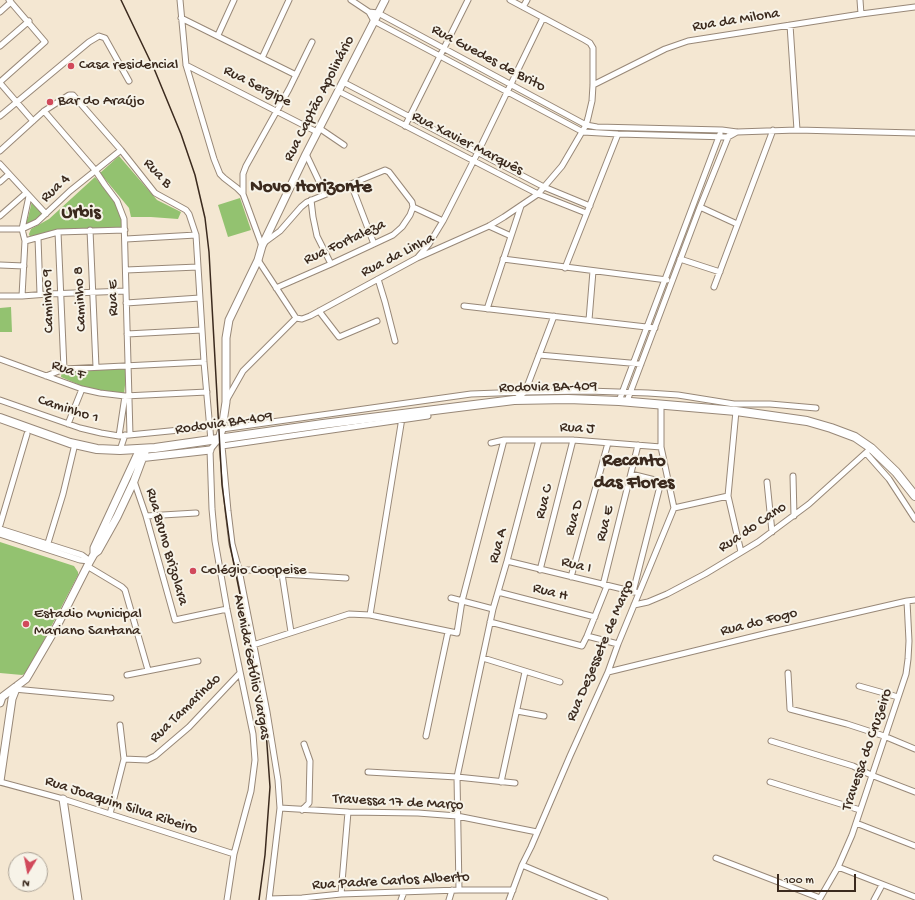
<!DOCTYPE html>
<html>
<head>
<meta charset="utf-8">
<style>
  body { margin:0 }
  #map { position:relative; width:915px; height:900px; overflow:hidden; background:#f4e7d2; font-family:"Gochi Hand",sans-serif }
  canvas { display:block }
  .north { position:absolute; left:8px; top:852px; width:40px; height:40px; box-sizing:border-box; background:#f7f3e8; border:1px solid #aca397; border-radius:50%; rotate:190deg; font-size:11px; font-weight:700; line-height:16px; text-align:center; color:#3b2a1e }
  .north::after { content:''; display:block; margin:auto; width:14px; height:18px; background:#d1495b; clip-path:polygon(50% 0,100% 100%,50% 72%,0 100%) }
  .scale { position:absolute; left:777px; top:874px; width:79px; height:18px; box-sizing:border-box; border:2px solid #3b2a1e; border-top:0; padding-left:5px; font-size:12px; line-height:14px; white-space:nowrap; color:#3b2a1e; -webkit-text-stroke:3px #f7f3e8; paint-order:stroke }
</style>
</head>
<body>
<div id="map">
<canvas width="915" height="900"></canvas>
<div class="north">N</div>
<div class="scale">100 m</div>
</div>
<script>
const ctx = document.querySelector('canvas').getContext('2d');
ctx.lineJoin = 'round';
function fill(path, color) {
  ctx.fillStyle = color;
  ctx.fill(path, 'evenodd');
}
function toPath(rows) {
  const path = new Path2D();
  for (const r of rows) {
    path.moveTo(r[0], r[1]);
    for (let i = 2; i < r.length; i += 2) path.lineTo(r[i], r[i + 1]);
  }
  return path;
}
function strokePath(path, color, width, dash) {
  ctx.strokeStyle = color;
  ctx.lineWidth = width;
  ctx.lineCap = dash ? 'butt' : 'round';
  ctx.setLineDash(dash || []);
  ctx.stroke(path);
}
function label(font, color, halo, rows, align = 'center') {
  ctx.font = font + ' "Gochi Hand",sans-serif';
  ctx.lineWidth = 4;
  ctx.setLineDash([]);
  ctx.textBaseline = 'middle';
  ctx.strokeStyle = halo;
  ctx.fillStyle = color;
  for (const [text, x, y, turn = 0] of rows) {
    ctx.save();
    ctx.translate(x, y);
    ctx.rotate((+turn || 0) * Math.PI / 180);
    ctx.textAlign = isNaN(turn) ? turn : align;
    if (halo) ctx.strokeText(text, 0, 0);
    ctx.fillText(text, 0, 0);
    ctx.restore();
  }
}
fill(toPath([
  [119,156,157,200,181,212,178,219,151,217,131,217,129,208,100,173],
  [95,177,120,208,123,227,60,231,32,238,30,237,29,234,31,229,49,219],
  [240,198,251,230,228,237,218,205],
  [32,201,46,217,26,225,25,223,28,218],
  [11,307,12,332,0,332,0,308],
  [127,368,124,394,84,387,61,377,62,370],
  [0,542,74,566,78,572,78,575,27,673,22,675,0,673]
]), '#93c270');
const street = toPath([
  [180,0,186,65,214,159,220,174,224,178,237,188,243,194,262,246],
  [351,0,369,12,378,13,586,125,597,127,722,130,737,132,797,130,915,133],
  [860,0,861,14],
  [523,7,527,0],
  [0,12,11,2],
  [369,12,374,21,583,132,618,134,728,137,737,132],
  [181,18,296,75],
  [790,25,797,130],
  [218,35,234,0],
  [0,46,29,21],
  [262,58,289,0],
  [186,65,317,132],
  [0,82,45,42,9,0],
  [343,82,544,187,590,206],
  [0,83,33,121],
  [593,85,665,49,688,41,861,14,915,7],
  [338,91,538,194,586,213],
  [44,111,95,170,105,185,117,201,124,219,130,435],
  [0,116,89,42,99,36,105,38,129,81],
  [405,126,468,0],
  [319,128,344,145],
  [0,151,44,111,69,95,73,95,121,150,155,193,186,210,189,214,196,235,204,362,211,441],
  [306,154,325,194],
  [0,164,46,214],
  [0,182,9,174],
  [351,184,374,244],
  [243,194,243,174,246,166,289,89,312,42],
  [311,200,313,217,317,236,331,264],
  [413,207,443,221],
  [700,207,737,224],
  [0,216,26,193],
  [489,226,511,236],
  [0,229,22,229,37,222,70,191,121,150],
  [90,230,96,367],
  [58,232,64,369],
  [38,238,40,294],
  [126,239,196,235],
  [25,241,58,232,125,230],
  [265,242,280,231,301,207,307,202,385,170,389,172,412,202,413,207],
  [418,257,429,244,443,221,478,152,543,18],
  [503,259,667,280],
  [680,259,720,272],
  [258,260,296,318],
  [0,265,24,266],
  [565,268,618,134],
  [126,270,198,267],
  [378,279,385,302,395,341],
  [714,287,773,130],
  [276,288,331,264,393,235,402,227,410,215,413,207],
  [0,296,22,296,48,294,126,291],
  [22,296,25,241,22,229,29,196],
  [126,303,200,298],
  [464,306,655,328],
  [487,309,521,206],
  [319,311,339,337,377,321],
  [589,320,593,271],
  [127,334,202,330],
  [539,355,641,364],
  [0,359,82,389,100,393,125,396,207,392],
  [46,376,64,369,204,362],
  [0,400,80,428,101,433,119,436,210,427],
  [514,400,525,392,554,316],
  [226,401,243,371,296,318,302,319,310,316,417,258,489,226,504,217,538,194,562,166,586,125,588,118,592,101,593,85,593,48,590,43,585,40,510,0],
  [619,401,720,134],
  [627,401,700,207,729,135],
  [736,411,728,496,741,552],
  [68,424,82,389],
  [222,429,471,394,525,392,588,391,648,393,678,395,734,404,770,404,816,408],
  [119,436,125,396],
  [219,439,210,450,212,509,215,541,227,609,253,734,255,760,251,791,234,854,227,900],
  [223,439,222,446,228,511,232,544,239,570,267,712,278,780,280,808,269,900],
  [491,443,504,440,573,440,661,447],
  [222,446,428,416],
  [120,450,125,435],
  [866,453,889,479,915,519],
  [631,474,663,482],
  [793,476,794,516],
  [134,481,146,516,175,620,227,609],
  [767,482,772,532],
  [674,508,728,496],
  [146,516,196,513],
  [0,525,27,434],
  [0,529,82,555,90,561],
  [0,534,80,560,89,561],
  [48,543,63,494,74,448],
  [507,561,639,593],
  [87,566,122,587,125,590,148,670],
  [239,570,259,570,282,574,291,632],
  [540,570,573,440],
  [282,574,346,578],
  [571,577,608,443],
  [603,585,638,445],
  [498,592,595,617],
  [633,592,661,482],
  [451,598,493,609],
  [634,605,648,602,667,594,705,574,758,542,809,504,871,448],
  [370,615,402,418],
  [490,622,582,646,587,636,607,586],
  [587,636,618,644],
  [253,645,349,614,370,615,457,633,462,601,504,440],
  [483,658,560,682],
  [608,672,768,633,907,601,915,600],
  [788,673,790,709,847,724,884,736,915,749],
  [127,675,198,661],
  [859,686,898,697],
  [14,689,111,698],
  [517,711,544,716],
  [120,725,124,759],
  [426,736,448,632],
  [771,741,853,766,871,775,915,792],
  [368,772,457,777,515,783],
  [0,782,63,799,234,854],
  [501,782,525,672],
  [770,782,860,810],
  [280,808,348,812,418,813,457,816,537,832],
  [302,810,309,803,310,761,304,744],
  [110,814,124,759,147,760,155,756,189,727,240,673],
  [856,823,915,846],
  [716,858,820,898],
  [522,865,605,900],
  [838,867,915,897],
  [459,890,457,777,493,609,507,561,539,440],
  [341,894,348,812],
  [269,899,302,898,341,894,459,890,513,890],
  [401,900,404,892],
  [449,900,452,890],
  [509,900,522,865,531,847,570,756,608,672,618,644,674,508,661,447,661,404],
  [819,900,838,867,852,835,906,674,908,659,909,641,907,601],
  [874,900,882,885]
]);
const secondary = toPath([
  [219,439,222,429,226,402,226,338,229,320,258,260,262,246,306,154,385,0],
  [139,458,210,450],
  [94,554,94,548,140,449],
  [0,703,2,697,26,679,29,674,57,626,90,561,94,554,98,551,117,517,134,481,146,449],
  [0,781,12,699,17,686],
  [63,799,78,900]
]);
const primary = toPath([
  [0,418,70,443,97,449,120,450,155,448,323,424,514,400,568,399,619,401,736,411,807,421,831,428,855,437,871,448,896,472,915,496]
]);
strokePath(street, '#988878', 7);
strokePath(secondary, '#988878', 9);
strokePath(primary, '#988878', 10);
strokePath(street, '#fff', 5);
strokePath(secondary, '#fff', 7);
strokePath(primary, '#fff', 8);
strokePath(toPath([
  [121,0,155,71,181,134,195,175,205,218,209,252,222,485,230,545,260,692,266,731,270,787,265,855,259,900]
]), '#3b2a1e', 1.5);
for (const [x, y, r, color] of [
  [71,66,4,"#d1495b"],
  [50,102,4,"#d1495b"],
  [193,571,4,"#d1495b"],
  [26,624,4,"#d1495b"]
]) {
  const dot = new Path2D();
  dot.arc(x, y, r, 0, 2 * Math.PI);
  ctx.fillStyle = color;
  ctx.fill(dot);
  strokePath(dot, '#f7f3e8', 1.5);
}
label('15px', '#3b2a1e', '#f7f3e8', [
  ["Rua da Milona",736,21,-9],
  ["Rua Guedes de Brito",488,59,28],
  ["Rua Sergipe",257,87,27],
  ["Rua Captão Apolinário",320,99,-63],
  ["Rua Xavier Marquês",467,144,27],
  ["Rua B",157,174,47],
  ["Rua 4",56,189,-43],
  ["Rua Fortaleza",345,243,-25],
  ["Rua da Linha",398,256,-27],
  ["Rua E",114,298,-91],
  ["Caminho 8",81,299,-93],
  ["Caminho 9",49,301,-92],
  ["Rua F",68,371,19],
  ["Rodovia BA-409",548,388,-1],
  ["Caminho 1",68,410,18],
  ["Rodovia BA-409",224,424,-8],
  ["Rua J",577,429,3],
  ["Rua C",545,502,-76],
  ["Rua D",575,518,-75],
  ["Rua E",606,524,-76],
  ["Rua do Cano",753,528,-34],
  ["Rua A",499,546,-75],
  ["Rua Bruno Brizolara",166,547,74],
  ["Rua I",576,566,14],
  ["Rua H",550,593,15],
  ["Rua do Fogo",759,623,-14],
  ["Rua Dezessete de Março",601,651,-67],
  ["Avenida Getúlio Vargas",251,667,79],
  ["Rua Tamarindo",186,709,-44],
  ["Travessa do Cruzeiro",868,750,-71],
  ["Travessa 17 de Março",398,803,3],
  ["Rua Joaquim Silva Ribeiro",121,806,18],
  ["Rua Padre Carlos Alberto",391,882,-3]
]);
label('15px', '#3b2a1e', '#f7f3e8', [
  ["Casa residencial",79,66],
  ["Bar do Araújo",58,102],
  ["Colégio Coopeise",201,571],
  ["Estadio Municipal",34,615],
  ["Mariano Santana",34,632]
], 'left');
label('bold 19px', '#3b2a1e', '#f7f3e8', [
  ["Novo Horizonte",311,188],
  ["Urbis",81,214],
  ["Recanto",634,462],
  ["das Flores",634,484]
]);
</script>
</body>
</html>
